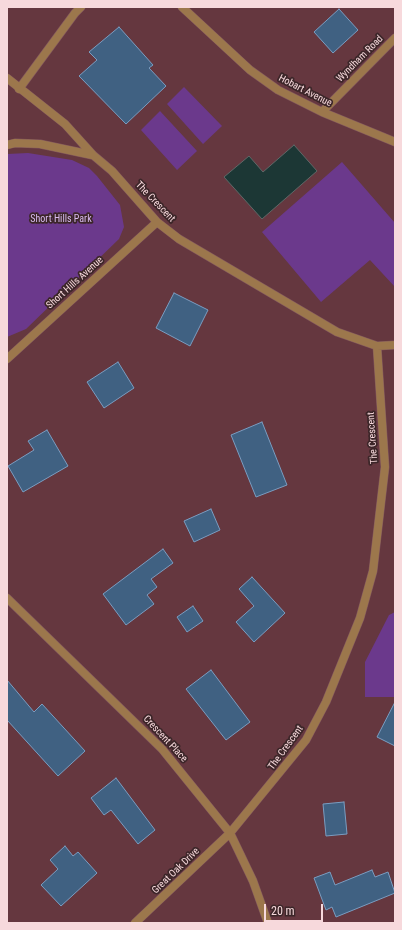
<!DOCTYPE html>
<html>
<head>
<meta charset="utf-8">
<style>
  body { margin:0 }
  #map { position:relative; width:402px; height:930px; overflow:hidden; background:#65373f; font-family:"Roboto Condensed",sans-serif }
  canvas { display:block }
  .frame { position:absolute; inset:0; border:8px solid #f7d9dc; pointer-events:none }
  .scale { position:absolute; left:264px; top:904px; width:59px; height:18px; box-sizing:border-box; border:2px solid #f7d9dc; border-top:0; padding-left:5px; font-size:12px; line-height:14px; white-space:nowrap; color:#f7d9dc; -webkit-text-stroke:3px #3c2629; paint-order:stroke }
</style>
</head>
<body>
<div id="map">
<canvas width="402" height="930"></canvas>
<div class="frame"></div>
<div class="scale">20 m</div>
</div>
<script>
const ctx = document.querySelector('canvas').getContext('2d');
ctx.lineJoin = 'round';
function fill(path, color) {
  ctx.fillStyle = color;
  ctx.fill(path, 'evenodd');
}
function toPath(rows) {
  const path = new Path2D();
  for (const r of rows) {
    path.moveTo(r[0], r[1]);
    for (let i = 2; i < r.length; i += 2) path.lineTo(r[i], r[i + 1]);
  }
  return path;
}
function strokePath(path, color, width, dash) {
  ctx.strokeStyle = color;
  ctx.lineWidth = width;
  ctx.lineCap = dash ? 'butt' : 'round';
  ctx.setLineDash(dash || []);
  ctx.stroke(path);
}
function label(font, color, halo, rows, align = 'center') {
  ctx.font = font + ' "Roboto Condensed",sans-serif';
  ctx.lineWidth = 3.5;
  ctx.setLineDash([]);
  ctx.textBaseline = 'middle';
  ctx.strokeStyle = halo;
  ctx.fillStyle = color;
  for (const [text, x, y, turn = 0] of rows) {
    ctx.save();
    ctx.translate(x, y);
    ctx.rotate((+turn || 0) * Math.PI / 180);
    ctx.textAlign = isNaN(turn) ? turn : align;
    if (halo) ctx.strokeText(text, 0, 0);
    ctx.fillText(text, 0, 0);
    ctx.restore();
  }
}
fill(toPath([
  [184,87,222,126,203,144,167,104],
  [160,111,197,151,177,170,141,130],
  [28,153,72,160,89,168,97,176,120,205,124,227,119,239,26,329,7,337,7,154],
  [342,162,395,223,395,287,370,260,321,302,262,232],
  [395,612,395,697,365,697,365,662,389,615]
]), '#6b398c');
const water = toPath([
  [294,145,317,171,262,219,224,177,249,156,263,172,294,145]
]);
fill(water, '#1c3735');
strokePath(water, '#5e6867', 1);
const building = toPath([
  [339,9,358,30,333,53,314,32,339,9],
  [119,27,153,65,149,68,166,86,126,124,79,76,97,60,89,52,119,27],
  [174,293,208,310,190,346,156,328,174,293],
  [118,362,134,388,104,408,87,382,118,362],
  [262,422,287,485,256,497,231,435,262,422],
  [47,430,68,466,23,492,8,466,34,450,28,441,47,430],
  [211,509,220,530,194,542,184,521,211,509],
  [163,549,173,563,151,579,157,587,147,595,154,604,126,625,103,594,163,549],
  [252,577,285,613,254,642,236,622,254,606,239,589,252,577],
  [193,606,203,621,187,632,177,617,193,606],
  [211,670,250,722,226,740,186,689,211,670],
  [7,680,34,712,42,704,85,751,58,776,7,720,7,680],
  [395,702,395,746,377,737,395,702],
  [116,778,155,830,138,844,111,810,104,815,91,798,116,778],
  [344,802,347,834,326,836,323,804,344,802],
  [65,846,73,856,78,852,97,873,61,906,41,885,58,869,50,860,65,846],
  [372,870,375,877,388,872,395,893,336,917,332,907,326,910,314,878,330,872,335,885,372,870]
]);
fill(building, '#406182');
strokePath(building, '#7a9dc1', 1);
const service = toPath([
  [19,89,75,13,81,7]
]);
const minor = toPath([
  [182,7,250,70,278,90,322,112,395,142],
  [7,78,65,124,93,155,112,171,157,222,179,239,337,332,377,346,395,345],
  [322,112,395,38],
  [7,145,15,143,40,144,92,155],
  [7,359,157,222],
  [7,598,162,749,230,833,253,881,268,923],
  [135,923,230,833,306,740,326,702,360,618,373,571,385,467,377,346]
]);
strokePath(service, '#82575e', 9);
strokePath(minor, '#82575e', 9);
strokePath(service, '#9c774c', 8);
strokePath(minor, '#9c774c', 8);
label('10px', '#f7d9dc', '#3c2629', [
  ["Wyndham Road",360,59,-45],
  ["Hobart Avenue",305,91,27],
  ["The Crescent",155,202,46],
  ["Short Hills Avenue",75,283,-42],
  ["The Crescent",373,438,-94],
  ["Crescent Place",165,739,47],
  ["The Crescent",286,748,-54],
  ["Great Oak Drive",176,871,-44]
]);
label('10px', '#d8bbef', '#3c2629', [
  ["Short Hills Park",61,219]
]);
</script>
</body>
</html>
